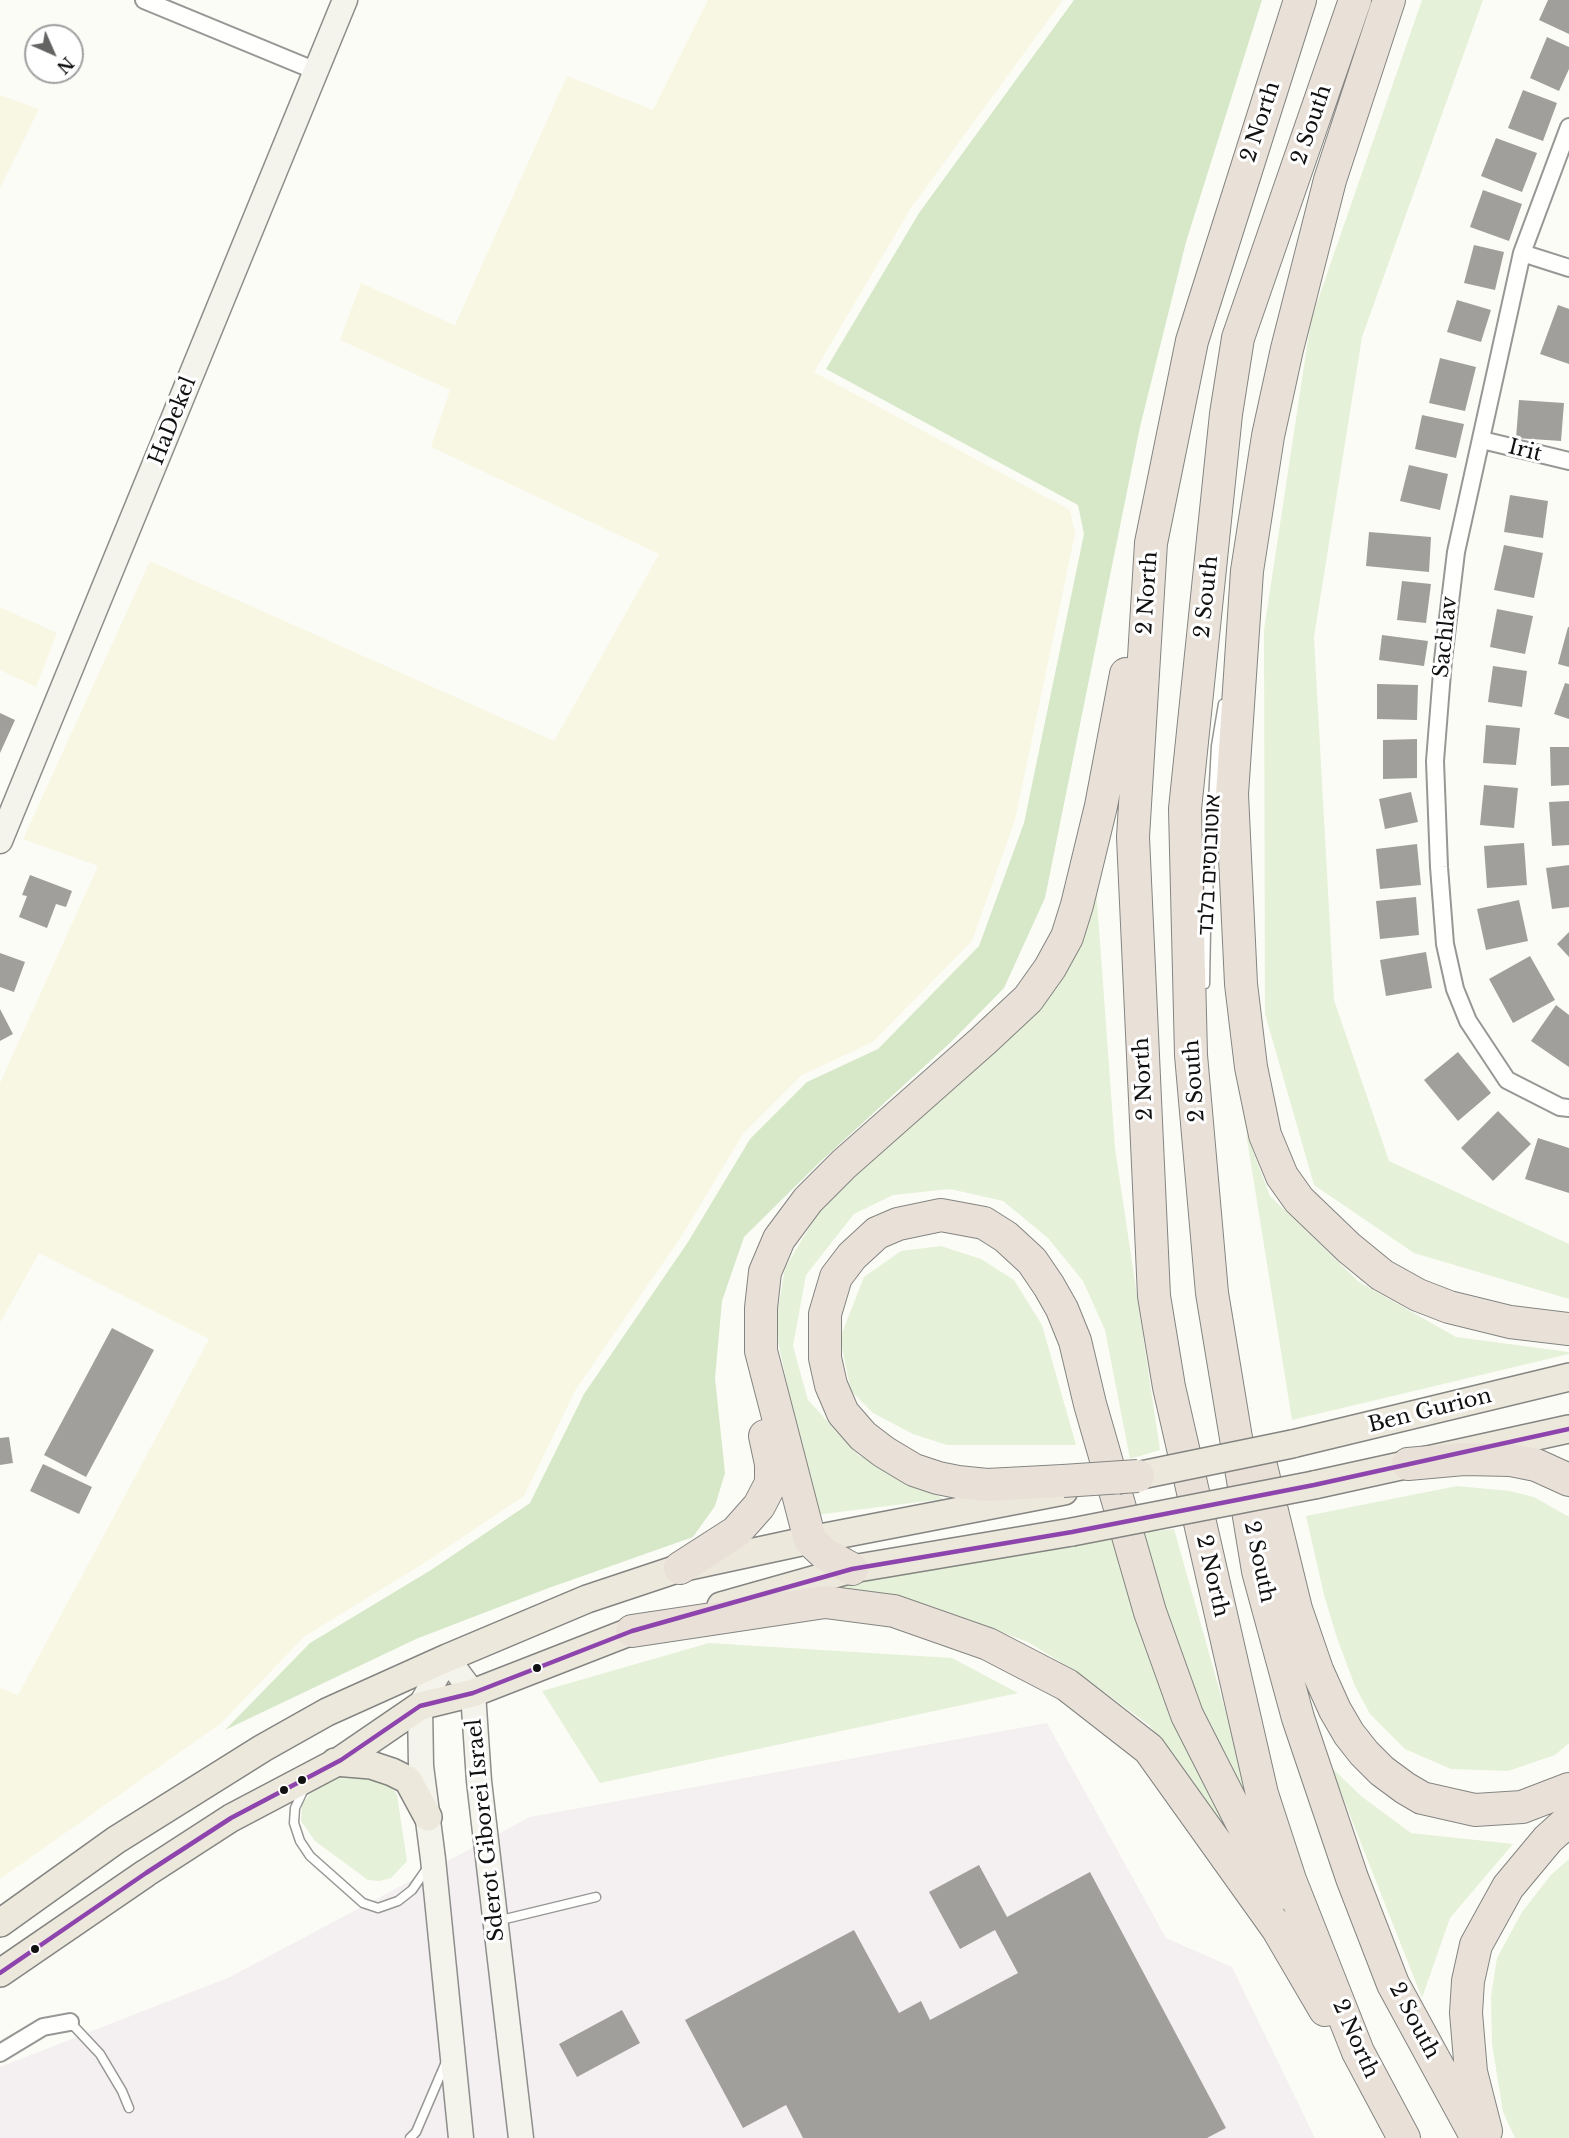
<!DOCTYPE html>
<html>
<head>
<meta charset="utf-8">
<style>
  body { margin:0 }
  #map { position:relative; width:1569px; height:2138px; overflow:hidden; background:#fcfcf7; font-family:"Libre Baskerville",serif }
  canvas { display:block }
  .north { position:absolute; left:24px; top:24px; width:60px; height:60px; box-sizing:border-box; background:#fff; border:2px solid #a0a0a0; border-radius:50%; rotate:135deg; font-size:16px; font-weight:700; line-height:24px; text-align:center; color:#111 }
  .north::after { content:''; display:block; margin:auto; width:21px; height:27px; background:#636362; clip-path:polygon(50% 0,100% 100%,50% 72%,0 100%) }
</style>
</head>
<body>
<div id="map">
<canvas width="1569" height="2138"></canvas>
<div class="north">N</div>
</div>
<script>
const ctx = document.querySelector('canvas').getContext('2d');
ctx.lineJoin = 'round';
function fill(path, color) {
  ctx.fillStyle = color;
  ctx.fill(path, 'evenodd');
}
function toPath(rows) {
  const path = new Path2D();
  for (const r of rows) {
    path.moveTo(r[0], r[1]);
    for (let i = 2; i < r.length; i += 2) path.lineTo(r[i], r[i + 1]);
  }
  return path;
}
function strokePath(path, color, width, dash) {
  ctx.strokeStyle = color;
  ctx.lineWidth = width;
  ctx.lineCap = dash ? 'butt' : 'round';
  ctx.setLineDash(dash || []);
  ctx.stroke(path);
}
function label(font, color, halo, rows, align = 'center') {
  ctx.font = font + ' "Libre Baskerville","Noto Sans Hebrew",serif';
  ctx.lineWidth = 6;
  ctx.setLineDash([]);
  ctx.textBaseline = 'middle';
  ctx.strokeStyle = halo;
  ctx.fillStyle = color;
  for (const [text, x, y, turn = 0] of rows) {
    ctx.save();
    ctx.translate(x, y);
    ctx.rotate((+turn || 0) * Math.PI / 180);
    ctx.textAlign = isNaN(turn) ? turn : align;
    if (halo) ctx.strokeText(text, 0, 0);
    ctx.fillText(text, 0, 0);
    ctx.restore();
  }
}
fill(toPath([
  [1047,1723,1166,1938,1232,1967,1315,2138,0,2138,0,2067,230,1977,530,1817]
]), '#f4f0f2');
fill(toPath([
  [708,0,1063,0,911,208,814,372,1070,510,1075,534,1015,820,972,941,873,1042,802,1075,743,1134,681,1237,576,1389,524,1496,426,1562,305,1636,220,1724,0,1879,0,1688,18,1695,209,1339,39,1253,0,1323,0,1083,98,866,23,839,150,561,554,741,659,554,431,447,450,390,340,340,361,283,455,325,567,76,653,110],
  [0,95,39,109,0,188],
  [0,607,57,633,36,687,0,670]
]), '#f8f7e4');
fill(toPath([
  [1422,0,1483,0,1362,337,1314,637,1334,1000,1389,1161,1569,1244,1569,1299,1414,1253,1314,1185,1265,1014,1264,630,1311,320],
  [1096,887,1115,1148,1160,1450,1130,1459,1105,1330,1083,1281,1048,1238,1003,1201,950,1189,893,1195,854,1214,806,1275,793,1346,808,1400,858,1455,944,1499,815,1515,775,1327,785,1268,821,1208,1045,1004,1076,946],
  [1246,1133,1270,1196,1359,1282,1456,1337,1569,1352,1569,1354,1292,1420],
  [941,1246,981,1259,1014,1280,1042,1325,1076,1445,947,1445,913,1434,873,1413,851,1391,840,1338,864,1277,901,1251],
  [1457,1486,1510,1491,1534,1497,1569,1517,1569,1743,1555,1755,1508,1771,1451,1769,1405,1749,1370,1714,1355,1686,1337,1638,1324,1595,1306,1516],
  [1174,1529,1258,1827,1220,1754,1192,1688,1140,1533],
  [1111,1537,1139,1615,1263,1885,1204,1797,1149,1725,1078,1673,1028,1642,931,1606,825,1587],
  [709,1643,952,1658,1018,1693,600,1783,542,1691],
  [1331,1767,1361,1796,1411,1833,1513,1844,1450,1918,1422,1998],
  [340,1774,386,1780,397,1795,407,1861,391,1878,379,1881,368,1880,315,1841,301,1821,302,1805,315,1786],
  [1569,1859,1569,2138,1515,2138,1503,2112,1492,2044,1491,1996,1497,1958,1522,1912,1551,1875]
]), '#e5f1d8');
fill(toPath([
  [1074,0,1262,0,1186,242,1140,427,1045,898,1004,988,951,1042,821,1161,744,1237,722,1301,715,1378,725,1473,715,1506,693,1537,546,1589,416,1639,225,1730,310,1643,431,1570,530,1503,584,1394,688,1242,750,1139,807,1082,878,1049,979,946,1024,823,1084,534,1078,505,826,369,919,213]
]), '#d6e8c7');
fill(toPath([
  [1548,0,1569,0,1569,34,1539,20],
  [1547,37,1569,47,1569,69,1559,91,1530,78],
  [1523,90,1557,103,1543,141,1508,128],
  [1496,138,1537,153,1522,192,1481,176],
  [1483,190,1522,204,1509,241,1470,227],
  [1474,245,1504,252,1495,290,1464,283],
  [1457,300,1491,310,1481,342,1447,332],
  [1558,305,1569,309,1569,364,1540,354],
  [1440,358,1476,367,1465,411,1429,403],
  [1519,400,1564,403,1561,441,1516,438],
  [1422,415,1464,424,1456,458,1415,449],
  [1409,465,1448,474,1440,510,1400,501],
  [1510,495,1548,501,1543,538,1504,532],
  [1369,532,1431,537,1429,572,1366,566],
  [1504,545,1543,553,1534,598,1494,590],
  [1402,581,1431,584,1426,623,1397,620],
  [1497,609,1533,616,1525,654,1490,647],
  [1568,627,1569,627,1569,667,1558,664],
  [1382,635,1428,641,1424,666,1379,660],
  [1493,666,1527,671,1522,707,1488,702],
  [1565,683,1569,684,1569,719,1554,714],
  [1377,684,1418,685,1417,720,1377,719],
  [0,713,15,720,0,753],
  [1486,725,1520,728,1516,765,1483,763],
  [1417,739,1417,778,1383,779,1383,740],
  [1550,747,1569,747,1569,785,1551,786],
  [1484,785,1518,788,1514,828,1480,825],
  [1411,792,1418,822,1385,829,1379,799],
  [1569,801,1569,845,1552,846,1549,802],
  [1524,843,1527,885,1487,888,1484,846],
  [1417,844,1421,885,1380,889,1376,849],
  [1569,865,1569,907,1552,909,1546,868],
  [30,875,72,891,66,907,56,904,47,928,19,917,27,896,22,895],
  [1416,897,1419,935,1380,939,1376,901],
  [1519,900,1528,941,1486,950,1477,909],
  [1569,932,1569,957,1557,944],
  [1426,952,1432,988,1386,996,1380,960],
  [0,953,25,962,14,992,0,987],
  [1530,956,1555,1000,1513,1023,1489,979],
  [1556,1005,1569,1015,1569,1067,1531,1041],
  [0,1009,13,1034,0,1041],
  [1458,1052,1491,1093,1458,1121,1424,1080],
  [1498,1111,1531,1144,1493,1181,1461,1148],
  [1538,1138,1569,1148,1569,1193,1525,1179],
  [112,1328,154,1350,86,1477,44,1455],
  [9,1437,13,1463,0,1465,0,1438],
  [43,1464,92,1487,79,1514,30,1491],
  [979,1865,1007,1917,1090,1872,1226,2128,1207,2138,803,2138,786,2105,743,2128,685,2020,854,1930,899,2013,921,2001,930,2020,1018,1973,995,1930,960,1949,929,1892],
  [622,2010,640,2043,577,2077,559,2044]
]), '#a09f9c');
const lane = toPath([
  [1205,984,1206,931,1216,746,1223,704],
  [304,1789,295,1808,294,1823,300,1841,310,1856,363,1903,378,1908,398,1901,412,1890,428,1867],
  [497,1921,596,1897],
  [70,2022,100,2054,122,2091,129,2108],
  [410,2138,416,2132,446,2062]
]);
const street = toPath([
  [144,0,316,71],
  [1569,127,1522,253,1456,552,1443,660,1435,761,1439,867,1445,944,1455,989,1468,1021,1507,1080,1560,1107,1569,1108],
  [1522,253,1569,268],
  [1482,440,1569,461],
  [0,2053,43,2027,70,2022]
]);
const secondary = toPath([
  [0,841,345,0],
  [461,2138,433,1859,421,1766,420,1706,447,1658,473,1693,479,1781,521,2138]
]);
const primary = toPath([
  [1292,1444,1569,1377],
  [1314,1485,1569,1429],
  [721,1606,852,1569,1072,1532],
  [335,1762,371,1765,392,1772,408,1780,428,1817],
  [0,1923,116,1840,263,1748,327,1712,447,1658,587,1599,680,1568,810,1540,1064,1491],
  [0,1973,146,1873,231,1818,341,1760,420,1706,473,1693,632,1631,653,1626]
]);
const highway = toPath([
  [1300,0,1192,341,1151,543,1133,837,1154,1296,1169,1387,1262,1794,1290,1880,1358,2052,1404,2138],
  [1355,0,1238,338,1226,414,1185,809,1191,1055,1212,1293,1258,1571,1298,1718,1352,1878,1393,1984,1477,2138],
  [1389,0,1330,180,1287,349,1268,436,1247,571,1232,794,1241,984,1251,1067,1265,1135,1282,1176,1299,1200,1349,1248,1382,1275,1418,1295,1449,1307,1510,1322,1569,1329],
  [1408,1464,1464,1459,1511,1460,1536,1465,1569,1480],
  [1261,1466,1296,1609,1317,1670,1335,1710,1349,1734,1364,1753,1382,1771,1405,1788,1422,1798,1475,1810,1522,1807,1569,1789],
  [1063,1481,987,1485,958,1482,938,1478,914,1470,884,1452,863,1436,843,1413,831,1385,825,1358,825,1314,836,1277,852,1256,877,1233,898,1224,941,1215,984,1223,1006,1237,1032,1261,1049,1286,1062,1309,1075,1341,1090,1404,1150,1612,1187,1715,1278,1894],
  [680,1568,736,1532,759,1506,771,1483,771,1464,765,1436],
  [852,1569,825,1554,810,1540,761,1351,761,1308,765,1272,779,1239,808,1200,844,1164,983,1041,1028,999,1050,968,1067,937,1077,905,1101,806,1126,674],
  [632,1631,825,1602,894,1611,988,1644,1067,1685,1149,1749,1277,1928,1325,2010],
  [1486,2131,1471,2072,1466,2013,1468,1981,1476,1945,1508,1887,1548,1839,1569,1820]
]);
strokePath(lane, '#979795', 11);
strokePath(street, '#979795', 20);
strokePath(secondary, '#8d8d8b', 27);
strokePath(primary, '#848482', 30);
strokePath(highway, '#848482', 34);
strokePath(lane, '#fffffe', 8);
strokePath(street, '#fffffe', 16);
strokePath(secondary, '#f5f4ec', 24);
strokePath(primary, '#ece8dc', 27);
strokePath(highway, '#e9e1d8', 32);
const primaryBridge = toPath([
  [1117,1480,1292,1444],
  [1072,1532,1314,1485]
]);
const highwayBridge = toPath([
  [1063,1481,1138,1476]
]);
strokePath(primaryBridge, '#848482', 30, []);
strokePath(highwayBridge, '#848482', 34, []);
strokePath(primaryBridge, '#ece8dc', 27);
strokePath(highwayBridge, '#e9e1d8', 32);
strokePath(toPath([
  [0,1973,146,1873,231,1818,341,1760,420,1706,473,1693,632,1631,852,1569,1072,1532,1314,1485,1569,1429]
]), '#8e44ad', 4.5);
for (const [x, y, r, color] of [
  [537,1668,5,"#111"],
  [302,1780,5,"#111"],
  [284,1790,5,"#111"],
  [35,1949,5,"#111"]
]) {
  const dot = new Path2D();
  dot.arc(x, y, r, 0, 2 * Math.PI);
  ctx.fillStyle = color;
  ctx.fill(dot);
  strokePath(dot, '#fff', 2);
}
label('21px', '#111', '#fff', [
  ["2 North",1261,122,-72],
  ["2 South",1312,125,-71],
  ["HaDekel",173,421,-68],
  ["Irit",1525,451,14],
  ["2 North",1148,593,-86],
  ["2 South",1207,597,-84],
  ["Sachlav",1446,637,-84],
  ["אוטובוסים בלבד",1210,865,-87],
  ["2 North",1144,1079,-93],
  ["2 South",1195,1081,-94],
  ["Ben Gurion",1430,1411,-14],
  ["2 South",1259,1562,78],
  ["2 North",1212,1576,77],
  ["Sderot Giborei Israel",486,1830,-96],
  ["2 South",1414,2021,62],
  ["2 North",1355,2039,66]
]);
</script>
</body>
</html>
